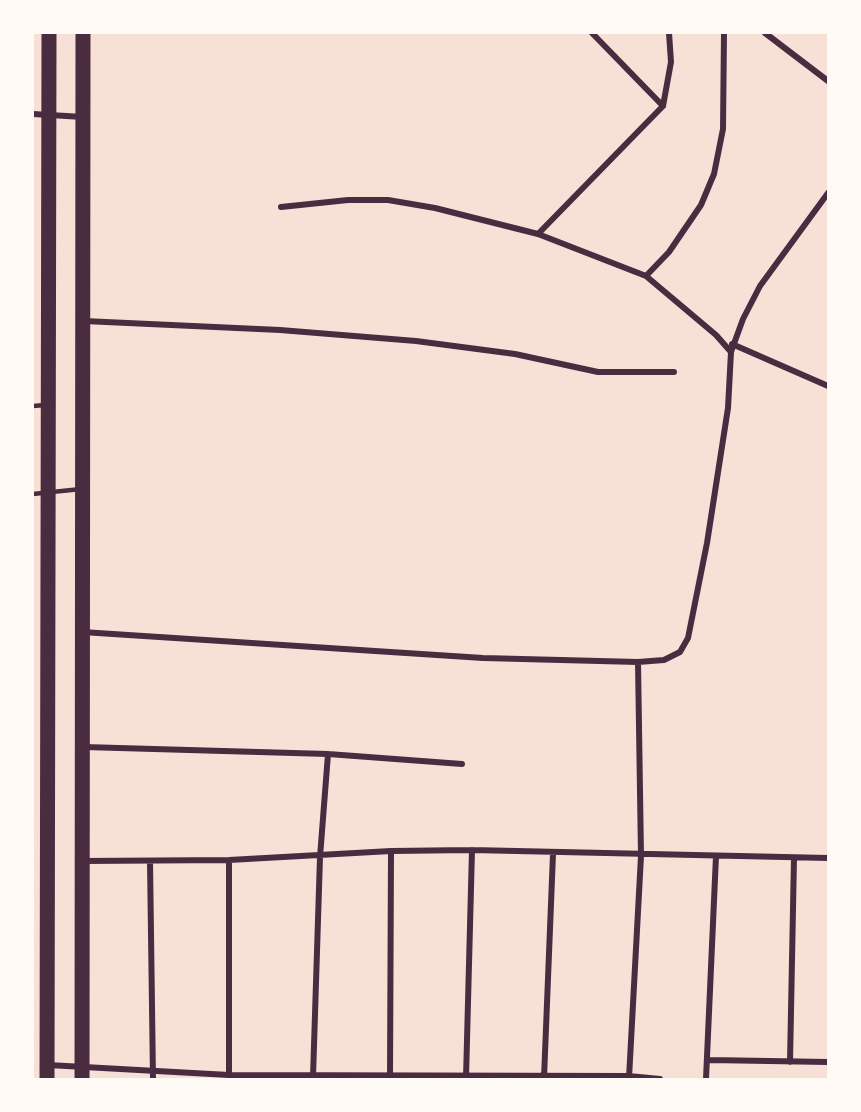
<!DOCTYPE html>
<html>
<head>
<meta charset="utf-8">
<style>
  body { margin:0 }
  #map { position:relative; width:861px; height:1112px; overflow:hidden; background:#f7e1d7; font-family:Mulish,sans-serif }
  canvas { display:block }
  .frame { position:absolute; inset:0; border:34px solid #fffaf5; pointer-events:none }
</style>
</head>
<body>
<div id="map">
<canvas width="861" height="1112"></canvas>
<div class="frame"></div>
</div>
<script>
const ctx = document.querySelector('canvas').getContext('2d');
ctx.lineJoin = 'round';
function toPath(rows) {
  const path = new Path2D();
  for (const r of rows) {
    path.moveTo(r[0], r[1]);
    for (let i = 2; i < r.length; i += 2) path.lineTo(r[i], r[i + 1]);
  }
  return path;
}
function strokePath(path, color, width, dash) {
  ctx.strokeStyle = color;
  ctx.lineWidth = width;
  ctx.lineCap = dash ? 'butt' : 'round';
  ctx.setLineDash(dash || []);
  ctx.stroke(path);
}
strokePath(toPath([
  [33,406,45,405],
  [33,494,81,489]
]), '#4a2c40', 4.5);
strokePath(toPath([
  [592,33,663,106],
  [765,33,828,81],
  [33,114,83,117],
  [538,234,663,106,671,62,669,33],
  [646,276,669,252,701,205,714,174,723,129,724,33],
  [84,321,280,330,416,341,515,354,598,372,674,372],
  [732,344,828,386],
  [731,352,743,319,760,286,828,193],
  [82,632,483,658,638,662,664,660,680,652,688,638,707,543,728,408,731,352,716,335,646,276,538,234,435,208,388,200,348,200,281,207],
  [84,747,328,754,462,764],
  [83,861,229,860,391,851,472,850,828,858],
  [150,861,153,1079],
  [709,1060,828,1062],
  [790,1062,794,858],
  [48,1065,229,1075,629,1076,660,1079],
  [313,1077,320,857,328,754],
  [466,1078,472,850],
  [544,1078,553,854],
  [629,1078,641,856,638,662],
  [229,1079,229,860],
  [390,1079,391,851],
  [706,1079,716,856]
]), '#4a2c40', 6);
strokePath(toPath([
  [47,1079,49,33],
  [82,1079,83,33]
]), '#4a2c40', 15);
</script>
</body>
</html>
